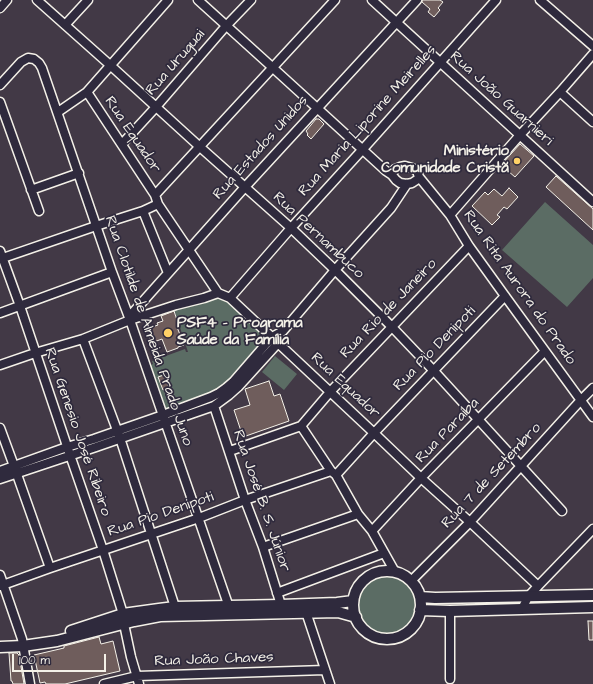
<!DOCTYPE html>
<html>
<head>
<meta charset="utf-8">
<style>
  body { margin:0 }
  #map { position:relative; width:593px; height:684px; overflow:hidden; background:#423946; font-family:"Architects Daughter",sans-serif }
  canvas { display:block }
  .scale { position:absolute; left:12px; top:654px; width:94px; height:18px; box-sizing:border-box; border:2px solid #f4f1e8; border-top:0; padding-left:5px; font-size:12px; line-height:14px; white-space:nowrap; color:#f4f1e8; -webkit-text-stroke:3px #2f2a3d; paint-order:stroke }
</style>
</head>
<body>
<div id="map">
<canvas width="593" height="684"></canvas>
<div class="scale">100 m</div>
</div>
<script>
const ctx = document.querySelector('canvas').getContext('2d');
ctx.lineJoin = 'round';
function fill(path, color) {
  ctx.fillStyle = color;
  ctx.fill(path, 'evenodd');
}
function toPath(rows) {
  const path = new Path2D();
  for (const r of rows) {
    if (r.length === 3) {
      path.moveTo(r[0] + r[2], r[1]);
      path.arc(r[0], r[1], r[2], 0, 2 * Math.PI);
      continue;
    }
    path.moveTo(r[0], r[1]);
    for (let i = 2; i < r.length; i += 2) path.lineTo(r[i], r[i + 1]);
  }
  return path;
}
function strokePath(path, color, width, dash) {
  ctx.strokeStyle = color;
  ctx.lineWidth = width;
  ctx.lineCap = dash ? 'butt' : 'round';
  ctx.setLineDash(dash || []);
  ctx.stroke(path);
}
function label(font, color, halo, rows, align = 'center') {
  ctx.font = font + ' "Architects Daughter",sans-serif';
  ctx.lineWidth = 3.5;
  ctx.setLineDash([]);
  ctx.textBaseline = 'middle';
  ctx.strokeStyle = halo;
  ctx.fillStyle = color;
  for (const [text, x, y, turn = 0] of rows) {
    ctx.save();
    ctx.translate(x, y);
    ctx.rotate((+turn || 0) * Math.PI / 180);
    ctx.textAlign = isNaN(turn) ? turn : align;
    if (halo) ctx.strokeText(text, 0, 0);
    ctx.fillText(text, 0, 0);
    ctx.restore();
  }
}
fill(toPath([
  [545,202,593,245,593,278,567,307,502,250],
  [219,296,226,299,270,339,223,388,164,412,148,366,153,364,152,361,185,349,186,352,188,352,173,306],
  [275,356,297,374,284,390,262,372],
  [387,606,31]
]), '#5b6c64');
const building = toPath([
  [422,0,440,0,443,2,438,8,440,10,434,17,428,12,430,9,422,2,422,0],
  [316,119,319,119,324,124,311,139,307,135,308,134,306,131,316,119],
  [520,144,534,156,515,177,501,165,520,144],
  [556,176,593,209,593,230,546,187,556,176],
  [509,188,518,197,507,209,504,207,497,215,500,217,492,225,472,206,485,192,488,195,494,189,502,196,509,188],
  [174,311,179,326,177,327,184,345,178,347,178,348,167,352,162,339,151,343,146,329,158,325,157,323,163,321,161,316,174,311],
  [164,375,169,388,163,390,158,377,164,375],
  [269,381,274,396,280,394,289,421,243,437,234,410,250,405,245,389,269,381],
  [588,621,593,621,593,640,589,640,588,621],
  [99,637,101,644,113,641,120,671,65,684,46,684,45,682,40,683,34,655,64,648,64,646,99,637],
  [9,653,17,653,19,655,24,684,13,684,12,681,11,681,9,653]
]);
fill(building, '#6f5d5c');
strokePath(building, '#f4f1e8', 1);
const minor = toPath([
  [37,0,110,65,200,147,291,228,335,270,392,327,434,371,562,511],
  [198,0,272,67,317,108,386,171,392,175],
  [372,0,593,202],
  [540,0,593,46],
  [0,8,7,0],
  [65,25,88,0],
  [0,85,21,62,28,58,34,59,39,63,42,68,112,272,130,320,230,610],
  [87,92,155,195,158,204,218,293,230,298,374,433,421,478,470,522,538,586],
  [560,92,593,122],
  [0,102,39,211],
  [58,112,87,92,168,0],
  [122,144,156,107,226,26,251,0],
  [405,166,412,168,417,171,419,177,418,179,412,183,407,184,400,183,396,180,392,175,393,172,395,169,400,167,405,166],
  [419,177,450,215,469,246,505,296,593,417],
  [31,190,79,173],
  [155,195,335,0],
  [143,211,168,273],
  [450,215,520,135,560,92,593,54],
  [0,251,20,306,70,455,103,550,123,614,124,624,131,657,139,684],
  [0,259,96,226,143,211,158,204],
  [230,298,291,228,363,149,496,0],
  [0,313,112,272],
  [129,317,245,187,417,0],
  [83,339,120,438,175,607],
  [0,365,35,353,83,339,130,320,176,305,204,298,218,293],
  [214,406,245,500,263,547,281,605],
  [301,426,331,471,336,475,358,514,372,531,395,572],
  [0,428,14,466,50,568],
  [230,451,301,426,330,392,469,246],
  [0,471,67,447,94,439,163,415,211,397,219,393,226,388,233,382,272,337,283,331,335,270,391,208,407,184],
  [336,475,374,433,505,296],
  [0,479,96,447,214,406,229,395,238,387,278,343,280,338],
  [372,531,421,478,545,351],
  [263,547,358,514],
  [0,575,22,639,30,684],
  [411,581,470,522,581,400,593,388],
  [0,586,50,568,199,518,245,500,331,471],
  [277,593,384,553],
  [522,609,528,597,538,586,593,529],
  [306,612,330,684],
  [450,679,450,611],
  [104,684,137,676,325,670]
]);
const major = toPath([
  [387,605,34],
  [420,597,435,598,593,595],
  [420,610,450,611,593,607],
  [71,631,123,614,159,609,175,607,281,605,337,603,353,601],
  [0,647,23,646,57,641,134,621,160,616,338,612,356,617]
]);
strokePath(minor, '#f4f1e8', 11);
strokePath(major, '#f4f1e8', 13);
strokePath(minor, '#2f2a3d', 8);
strokePath(major, '#2f2a3d', 10);
for (const [x, y, r, color] of [
  [517,161,4,"#ffd166"],
  [168,333,5,"#ffd166"]
]) {
  const dot = new Path2D();
  dot.arc(x, y, r, 0, 2 * Math.PI);
  ctx.fillStyle = color;
  ctx.fill(dot);
  strokePath(dot, '#2f2a3d', 1.5);
}
label('15px', '#f4f1e8', '#2f2a3d', [
  ["Rua Uruguai",176,63,-49],
  ["Rua João Guarnieri",501,99,42],
  ["Rua Maria Liporine Meirelles",368,121,-48],
  ["Rua Equador",132,135,56],
  ["Rua Estados Unidos",261,148,-48],
  ["Rua Pernambuco",318,236,43],
  ["Rua Rita Aurora do Prado",519,288,55],
  ["Rua Rio de Janeiro",389,309,-46],
  ["Rua Clotilde de Almeida Prado Juno",148,331,71],
  ["Rua Pio Denipoti",435,349,-46],
  ["Rua Equador",345,386,43],
  ["Rua Paraíba",448,431,-46],
  ["Rua Genesio José Ribeiro",77,432,71],
  ["Rua 7 de Setembro",492,476,-47],
  ["Rua José B. S. Júnior",261,501,71],
  ["Rua Pio Denipoti",161,515,-19],
  ["Rua João Chaves",214,660,-2]
]);
label('bold 15px', '#f4f1e8', '#2f2a3d', [
  ["Ministério",509,152],
  ["Comunidade Cristã",509,169],
  ["PSF4 - Programa",177,324,"left"],
  ["Saúde da Família",177,341,"left"]
], 'right');
</script>
</body>
</html>
